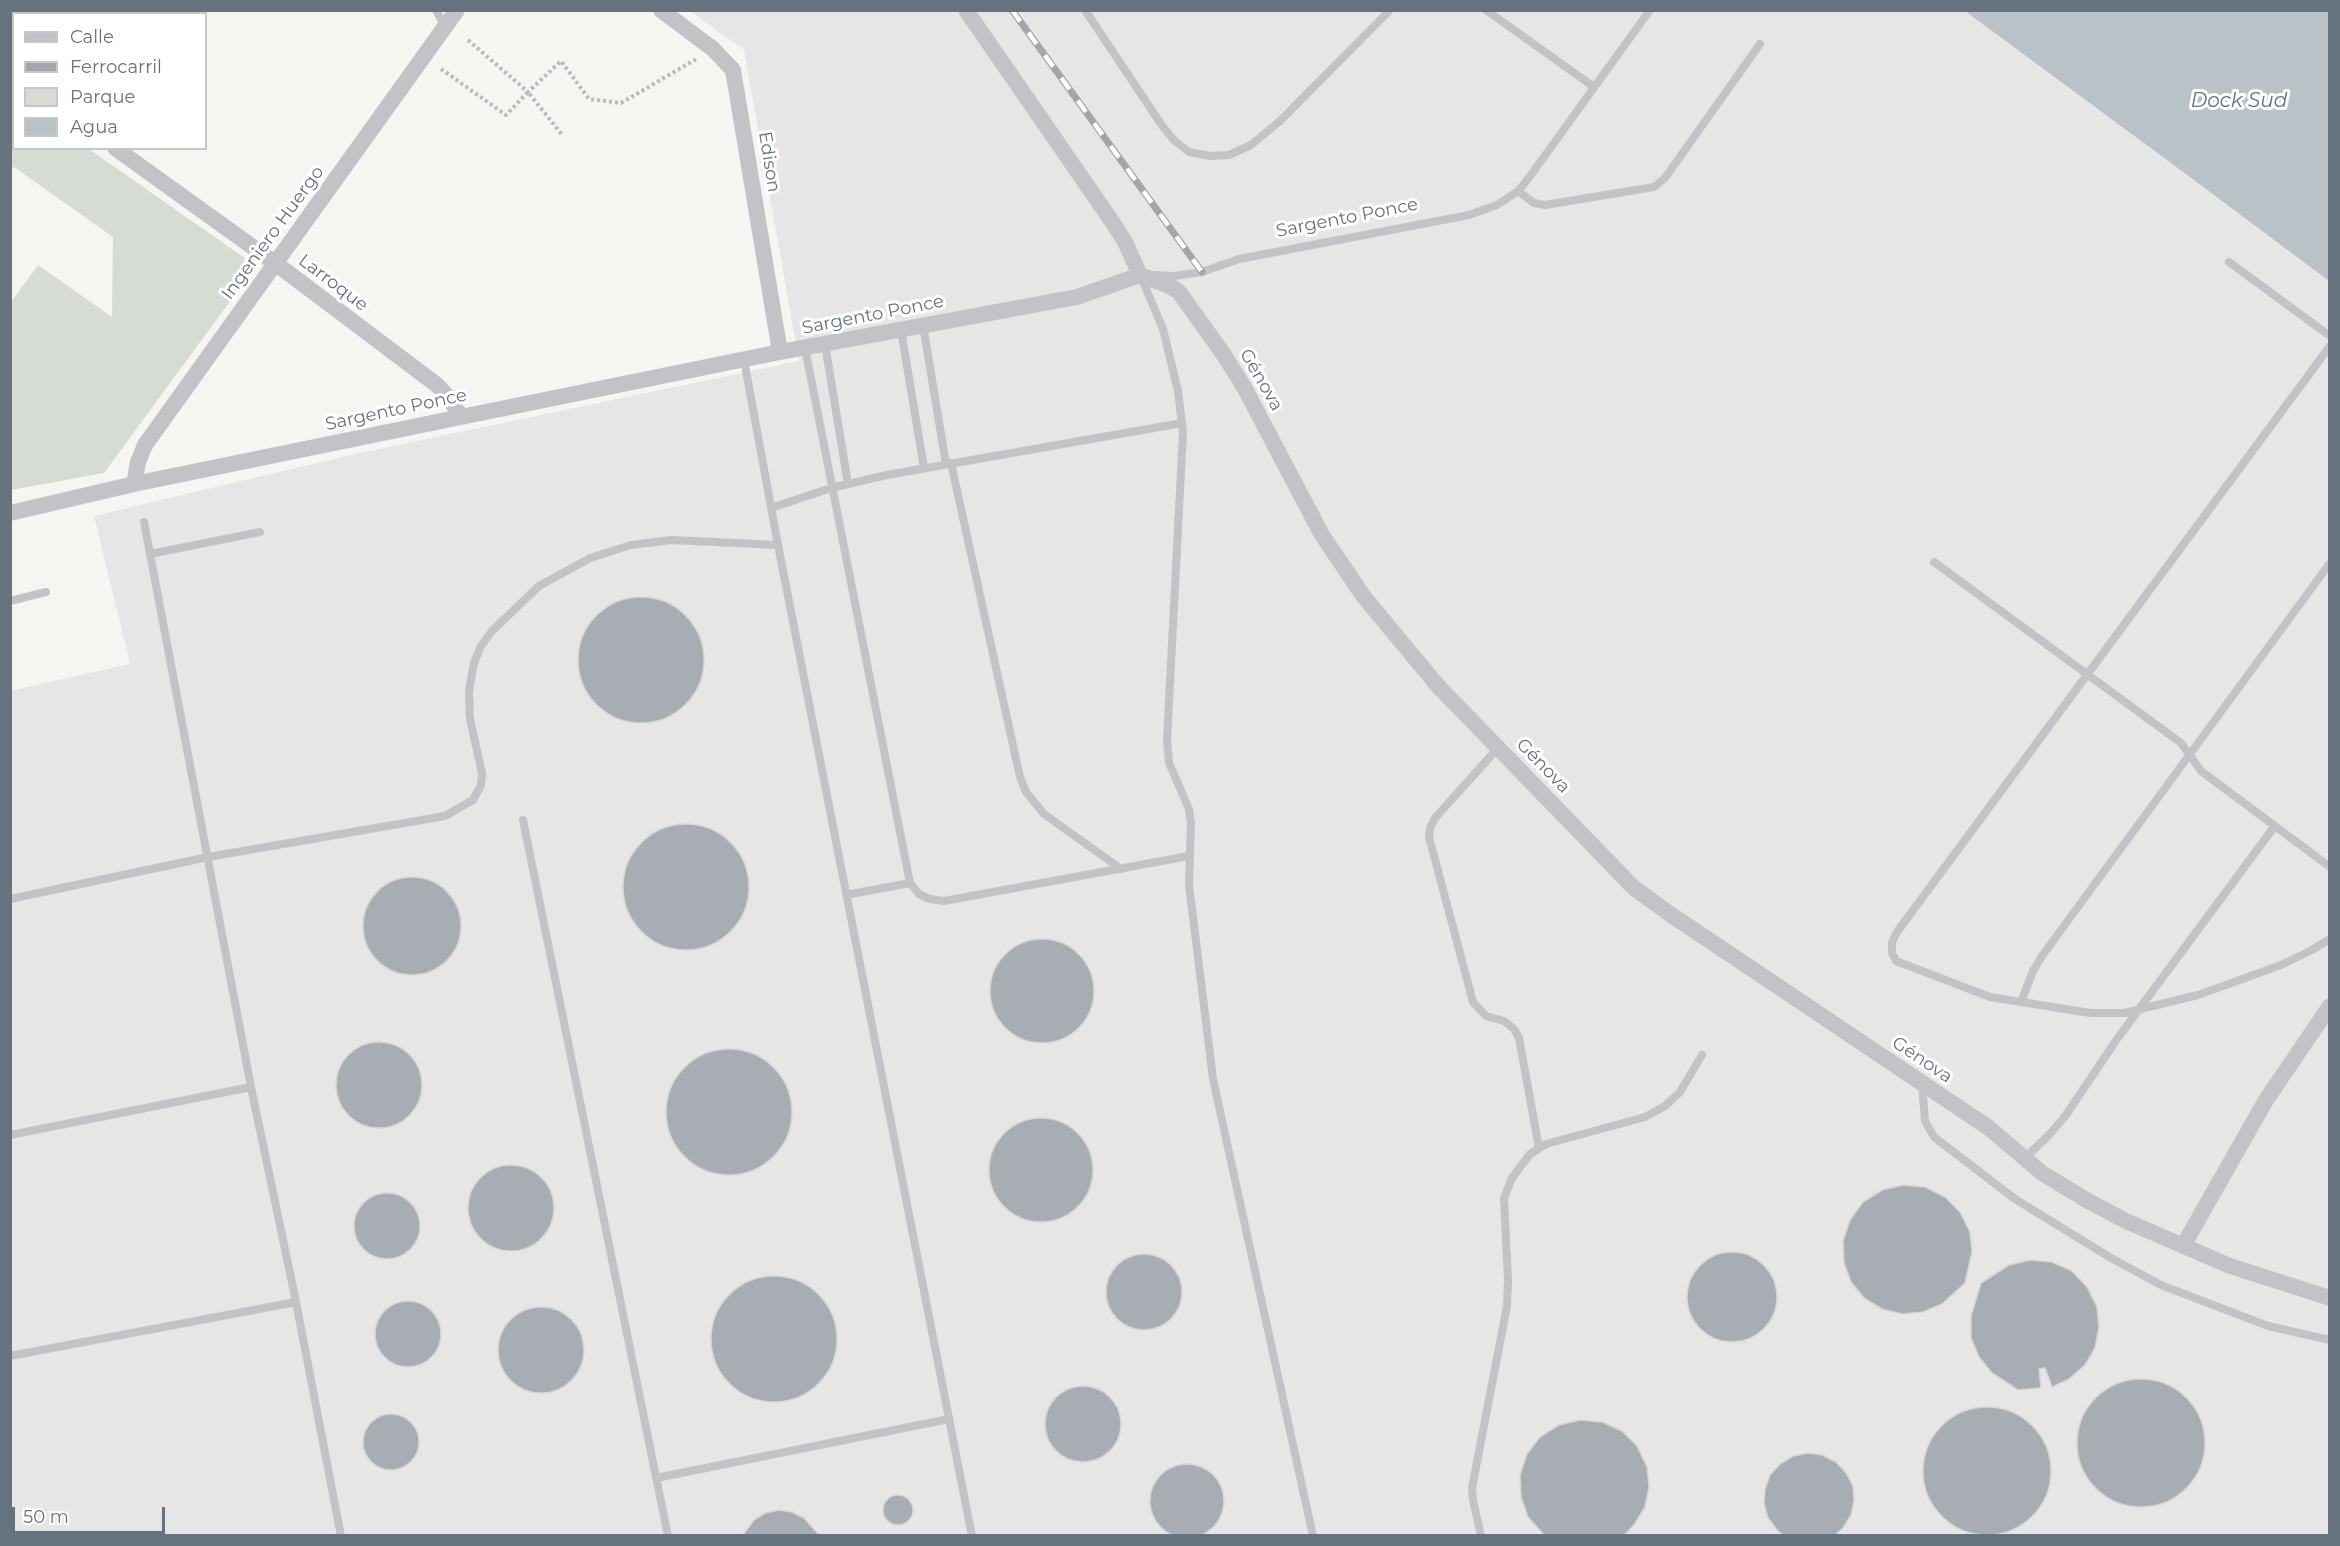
<!DOCTYPE html>
<html>
<head>
<meta charset="utf-8">
<style>
  body { margin:0 }
  #map { position:relative; width:2340px; height:1546px; overflow:hidden; background:#f5f5f2; font-family:Montserrat,sans-serif }
  canvas { display:block }
  .frame { position:absolute; inset:0; border:12px solid #67727f; pointer-events:none }
  .legend { position:absolute; left:12px; top:12px; width:195px; height:138px; box-sizing:border-box; background:#fff; border:2px solid #c2c7cc; margin:0; padding:8px 10px; list-style:none; font-size:18px; color:#67727f }
  .legend li { display:flex; align-items:center; gap:12px; height:30px }
  .legend b { width:30px; border:2px solid #c2c7cc }
  .scale { position:absolute; left:12px; top:1507px; width:153px; height:27px; box-sizing:border-box; border:3px solid #67727f; border-top:0; padding-left:8px; font-size:18px; line-height:21px; white-space:nowrap; color:#67727f; -webkit-text-stroke:4px #fff; paint-order:stroke }
</style>
</head>
<body>
<div id="map">
<canvas width="2340" height="1546"></canvas>
<div class="frame"></div>
<ul class="legend">
<li><b style="height:8px;background:#c1c3c6"></b>Calle</li>
<li><b style="height:8px;background:#a2a6ab"></b>Ferrocarril</li>
<li><b style="height:16px;background:#d6dbd3"></b>Parque</li>
<li><b style="height:16px;background:#b9c2c6"></b>Agua</li>
</ul>
<div class="scale">50 m</div>
</div>
<script>
const ctx = document.querySelector('canvas').getContext('2d');
ctx.lineJoin = 'round';
function fill(path, color) {
  ctx.fillStyle = color;
  ctx.fill(path, 'evenodd');
}
function toPath(rows) {
  const path = new Path2D();
  for (const r of rows) {
    if (r.length === 3) {
      path.moveTo(r[0] + r[2], r[1]);
      path.arc(r[0], r[1], r[2], 0, 2 * Math.PI);
      continue;
    }
    path.moveTo(r[0], r[1]);
    for (let i = 2; i < r.length; i += 2) path.lineTo(r[i], r[i + 1]);
  }
  return path;
}
function strokePath(path, color, width, dash) {
  ctx.strokeStyle = color;
  ctx.lineWidth = width;
  ctx.lineCap = dash ? 'butt' : 'round';
  ctx.setLineDash(dash || []);
  ctx.stroke(path);
}
function label(font, color, halo, rows, align = 'center') {
  ctx.font = font + ' Montserrat,sans-serif';
  ctx.lineWidth = 6;
  ctx.setLineDash([]);
  ctx.textBaseline = 'middle';
  ctx.strokeStyle = halo;
  ctx.fillStyle = color;
  for (const [text, x, y, turn = 0] of rows) {
    ctx.save();
    ctx.translate(x, y);
    ctx.rotate((+turn || 0) * Math.PI / 180);
    ctx.textAlign = isNaN(turn) ? turn : align;
    if (halo) ctx.strokeText(text, 0, 0);
    ctx.fillText(text, 0, 0);
    ctx.restore();
  }
}
fill(toPath([
  [690,11,1965,11,2329,281,2329,1535,11,1535,10,691,130,664,94,516,355,454,799,361,744,50]
]), '#e5e6e5');
fill(toPath([
  [11,93,13,95,14,148,89,149,256,266,104,473,11,490,11,302,38,265,112,317,113,237,14,167,11,170]
]), '#d6dbd3');
fill(toPath([
  [1965,11,2329,11,2329,281,2191,178]
]), '#b9c2c6');
const building = toPath([
  [641,660,63],
  [686,887,63],
  [412,926,49],
  [1042,991,52],
  [379,1085,43],
  [729,1112,63],
  [1041,1170,52],
  [511,1208,43],
  [1903,1185,1925,1187,1945,1197,1960,1212,1970,1232,1972,1252,1965,1283,1942,1304,1923,1312,1902,1314,1882,1309,1864,1298,1851,1282,1844,1263,1843,1241,1850,1220,1863,1202,1882,1190,1903,1185],
  [387,1226,33],
  [1732,1297,45],
  [1144,1292,38],
  [2030,1260,2052,1262,2072,1271,2087,1287,2097,1307,2099,1327,2095,1348,2085,1365,2069,1379,2052,1387,2045,1368,2039,1369,2041,1388,2018,1390,1992,1373,1979,1357,1971,1338,1971,1316,1981,1283,2009,1265,2030,1260],
  [774,1339,63],
  [408,1334,33],
  [541,1350,43],
  [2141,1443,64],
  [1083,1424,38],
  [1987,1471,64],
  [391,1442,28],
  [1580,1420,1602,1422,1622,1431,1637,1446,1647,1467,1649,1487,1645,1507,1634,1525,1623,1536,1545,1536,1528,1517,1521,1497,1520,1475,1527,1454,1540,1437,1559,1425,1580,1420],
  [1808,1453,1822,1455,1836,1462,1846,1473,1853,1486,1854,1501,1851,1515,1843,1528,1834,1536,1784,1536,1777,1530,1768,1518,1764,1504,1765,1489,1770,1475,1780,1464,1793,1456,1808,1453],
  [1187,1501,37],
  [898,1510,15],
  [779,1510,792,1512,804,1518,820,1536,742,1536,754,1520,765,1513,779,1510]
]);
fill(building, '#a7adb3');
strokePath(building, '#d6d6d4', 1.5);
strokePath(toPath([
  [468,40,528,92,561,61,589,99,621,103,698,58],
  [441,69,506,115,528,92,563,136]
]), '#b8babc', 4, [3, 3]);
strokePath(toPath([
  [436,10,445,27],
  [1085,10,1163,127,1174,140,1189,152,1210,156,1229,155,1251,145,1280,121,1390,10],
  [1486,10,1594,87],
  [1518,191,1534,203,1545,205,1654,187,1665,178,1760,44],
  [2229,262,2330,336],
  [1154,275,1174,276,1202,272,1239,259,1469,215,1497,205,1518,191,1528,179,1650,10],
  [1141,277,1163,329,1178,391,1183,433,1167,740,1169,763,1189,809,1191,824,1189,885,1213,1079,1313,1536],
  [923,325,946,464],
  [901,330,924,468],
  [825,344,848,484],
  [2330,346,1897,932,1892,942,1892,953,1896,961,1990,997,2090,1013,2124,1013,2198,995,2281,965,2312,950,2330,939],
  [805,348,910,883,919,894,930,899,944,901,1189,856],
  [744,360,778,545,972,1536],
  [951,463,1020,777,1026,792,1044,814,1121,869],
  [771,508,831,488,887,475,1182,423],
  [144,522,251,1087,296,1302,341,1536],
  [150,554,260,532],
  [1934,562,2181,743,2201,771,2330,867],
  [10,601,46,592],
  [1498,748,1435,818,1430,828,1429,837,1473,1002,1486,1016,1504,1021,1514,1029,1519,1038,1539,1148],
  [523,820,668,1536],
  [846,895,910,883],
  [10,899,208,857,445,816,473,800,481,785,482,773,470,719,469,691,474,663,481,646,492,631,539,586,590,558,631,545,671,540,778,545],
  [2021,1002,2033,971,2042,956,2330,563],
  [1922,1084,1925,1121,1934,1137,2015,1199,2111,1258,2161,1285,2268,1326,2330,1340],
  [10,1135,251,1087],
  [2024,1159,2050,1134,2066,1115,2117,1039,2274,827],
  [10,1356,296,1302],
  [656,1478,949,1419],
  [1481,1536,1473,1500,1472,1488,1507,1306,1508,1280,1504,1198,1512,1178,1530,1154,1546,1144,1645,1117,1665,1106,1680,1092,1702,1055]
]), '#c1c3c6', 8);
strokePath(toPath([
  [661,10,713,49,733,70,780,352],
  [966,10,1113,223,1125,242,1140,275,1170,286,1179,292,1224,355,1244,387,1322,535,1364,597,1438,686,1634,888,1670,914,1989,1128,2042,1173,2088,1201,2126,1221,2230,1266,2330,1298],
  [10,74,14,76],
  [115,148,275,263,437,385,450,399,461,417],
  [134,484,138,462,145,445,457,10],
  [10,513,134,484,461,417,780,352,1077,297,1140,275],
  [2183,1246,2266,1100,2330,1006]
]), '#c1c3c6', 16);
const rail = toPath([
  [1012,10,1202,272]
]);
strokePath(rail, '#a2a6ab', 7);
strokePath(rail, '#fff', 4.5, [14]);
label('18px', '#67727f', '#fff', [
  ["Edison",769,162,81],
  ["Sargento Ponce",1347,218,-11],
  ["Ingeniero Huergo",273,233,-54],
  ["Larroque",333,283,37],
  ["Sargento Ponce",873,315,-11],
  ["Génova",1261,380,60],
  ["Sargento Ponce",396,410,-12],
  ["Génova",1543,766,46],
  ["Génova",1922,1060,34]
]);
label('italic 20px', '#63737c', '#fff', [
  ["Dock Sud",2239,101]
]);
</script>
</body>
</html>
